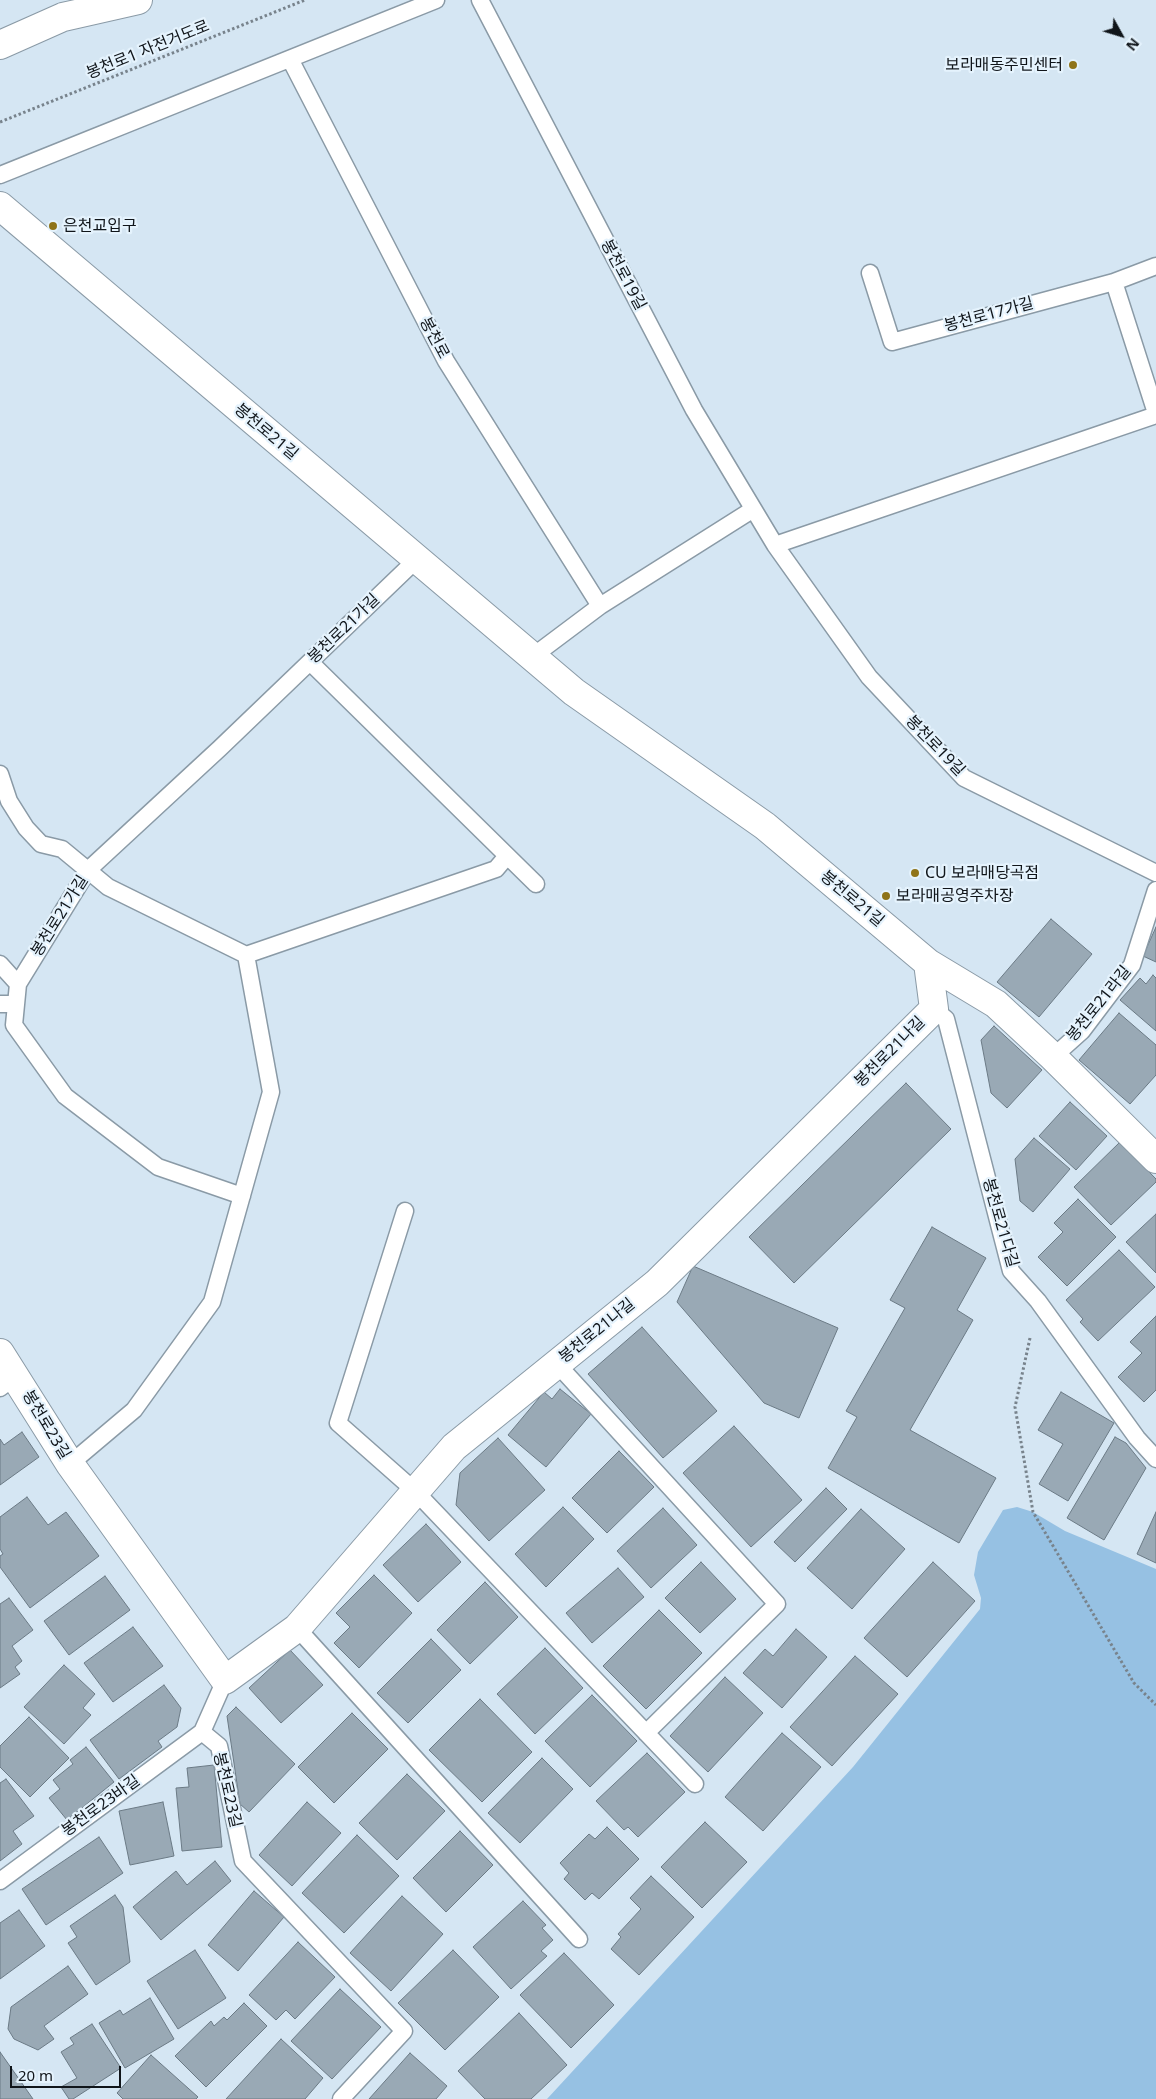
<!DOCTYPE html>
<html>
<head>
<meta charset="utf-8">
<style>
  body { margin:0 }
  #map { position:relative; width:1156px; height:2099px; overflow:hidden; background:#d5e6f3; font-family:"Noto Sans",sans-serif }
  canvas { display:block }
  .north { position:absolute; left:1096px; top:10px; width:50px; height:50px; -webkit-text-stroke:4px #e5f3fd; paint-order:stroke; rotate:129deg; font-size:14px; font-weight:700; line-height:20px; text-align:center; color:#10151a }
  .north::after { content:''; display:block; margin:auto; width:18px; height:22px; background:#10151a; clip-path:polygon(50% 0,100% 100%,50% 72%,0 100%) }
  .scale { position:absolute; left:10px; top:2066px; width:111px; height:22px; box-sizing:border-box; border:2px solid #10151a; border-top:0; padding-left:6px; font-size:15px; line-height:18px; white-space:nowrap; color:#10151a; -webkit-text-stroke:4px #e5f3fd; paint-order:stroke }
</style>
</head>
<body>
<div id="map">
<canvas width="1156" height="2099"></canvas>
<div class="north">N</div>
<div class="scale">20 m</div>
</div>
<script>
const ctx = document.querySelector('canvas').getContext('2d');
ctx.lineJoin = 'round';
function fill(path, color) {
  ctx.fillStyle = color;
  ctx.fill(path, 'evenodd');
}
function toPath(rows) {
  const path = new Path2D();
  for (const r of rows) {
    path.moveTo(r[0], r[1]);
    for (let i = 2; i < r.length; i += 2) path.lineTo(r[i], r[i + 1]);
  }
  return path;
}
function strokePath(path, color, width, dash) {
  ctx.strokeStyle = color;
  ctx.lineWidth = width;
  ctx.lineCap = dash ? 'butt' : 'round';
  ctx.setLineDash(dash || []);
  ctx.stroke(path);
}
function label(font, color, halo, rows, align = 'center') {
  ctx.font = font + ' "Noto Sans","Noto Sans KR",sans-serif';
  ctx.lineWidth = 4.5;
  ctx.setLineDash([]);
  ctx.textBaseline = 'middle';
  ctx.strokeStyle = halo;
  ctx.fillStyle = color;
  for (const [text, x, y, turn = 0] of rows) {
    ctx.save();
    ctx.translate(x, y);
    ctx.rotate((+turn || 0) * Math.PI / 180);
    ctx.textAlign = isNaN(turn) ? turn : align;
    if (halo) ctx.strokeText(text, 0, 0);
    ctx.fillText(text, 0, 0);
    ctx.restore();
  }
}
fill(toPath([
  [1017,1507,1033,1512,1065,1531,1156,1569,1156,2099,547,2099,853,1767,980,1609,981,1598,974,1575,978,1552,1003,1510]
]), '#96c1e3');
const building = toPath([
  [1051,919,1092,954,1039,1017,997,982,1051,919],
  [1156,927,1156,962,1143,956,1156,927],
  [1153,975,1156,978,1156,1031,1120,1000,1140,978,1146,984,1153,975],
  [1119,1013,1156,1045,1156,1075,1130,1104,1079,1060,1119,1013],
  [994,1026,1042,1070,1007,1108,991,1093,981,1040,994,1026],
  [906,1083,951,1129,794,1283,749,1237,906,1083],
  [1070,1102,1107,1136,1076,1170,1039,1136,1070,1102],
  [1034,1138,1070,1169,1033,1212,1020,1201,1015,1159,1034,1138],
  [1120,1142,1156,1179,1156,1182,1111,1225,1074,1187,1120,1142],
  [1078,1199,1116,1237,1067,1286,1038,1257,1063,1232,1054,1223,1078,1199],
  [1156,1214,1156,1273,1126,1242,1156,1214],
  [932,1227,986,1258,957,1310,973,1320,910,1430,996,1478,959,1543,828,1468,857,1417,846,1411,905,1308,890,1300,932,1227],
  [1119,1250,1155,1287,1098,1341,1080,1322,1083,1319,1066,1300,1119,1250],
  [693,1266,838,1328,799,1418,764,1403,677,1302,693,1266],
  [1156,1316,1156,1390,1144,1402,1118,1377,1142,1353,1130,1342,1156,1316],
  [642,1327,717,1411,663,1458,588,1374,642,1327],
  [560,1389,591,1414,546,1467,508,1435,544,1392,552,1399,560,1389],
  [1061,1392,1114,1423,1068,1501,1039,1484,1063,1444,1038,1430,1061,1392],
  [734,1426,802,1500,751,1547,683,1473,734,1426],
  [22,1432,39,1457,0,1485,0,1439,4,1445,22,1432],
  [1115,1437,1126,1443,1146,1468,1104,1540,1067,1518,1115,1437],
  [498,1438,545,1490,489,1541,456,1505,460,1473,498,1438],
  [619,1451,654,1487,607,1533,572,1498,619,1451],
  [826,1488,847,1509,795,1562,774,1542,826,1488],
  [27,1497,48,1525,66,1512,99,1556,30,1608,0,1567,0,1556,3,1554,0,1549,0,1517,27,1497],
  [563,1507,594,1539,546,1587,515,1554,563,1507],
  [663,1508,697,1545,651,1588,617,1551,663,1508],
  [861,1509,905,1549,852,1609,807,1568,861,1509],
  [1156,1512,1156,1563,1137,1554,1156,1512],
  [426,1524,461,1562,418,1602,383,1565,426,1524],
  [701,1562,736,1599,700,1633,665,1598,701,1562],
  [933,1562,975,1601,907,1677,864,1638,933,1562],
  [618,1568,644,1597,592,1643,566,1613,618,1568],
  [374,1575,412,1613,359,1668,334,1643,350,1627,336,1613,374,1575],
  [105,1576,130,1610,69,1655,44,1621,105,1576],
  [485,1582,518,1617,470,1664,437,1630,485,1582],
  [9,1598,33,1630,12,1646,22,1661,15,1667,20,1674,0,1688,0,1604,9,1598],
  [659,1610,702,1653,646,1709,603,1666,659,1610],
  [133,1627,163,1666,113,1702,84,1663,133,1627],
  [796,1629,827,1657,782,1708,743,1673,765,1649,773,1656,796,1629],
  [431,1639,461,1670,408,1723,377,1693,431,1639],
  [545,1648,583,1688,535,1734,497,1694,545,1648],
  [290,1650,323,1685,281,1723,249,1688,290,1650],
  [855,1656,898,1694,832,1766,790,1727,855,1656],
  [64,1665,95,1694,83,1708,91,1715,64,1744,24,1707,64,1665],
  [725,1677,763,1713,708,1772,670,1736,725,1677],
  [164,1685,181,1708,177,1727,158,1741,162,1747,119,1779,90,1740,164,1685],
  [592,1695,637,1741,590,1787,545,1741,592,1695],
  [480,1699,532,1752,482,1802,429,1750,480,1699],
  [236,1707,295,1764,249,1812,240,1804,227,1716,236,1707],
  [352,1713,388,1749,334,1803,298,1767,352,1713],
  [29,1717,69,1758,30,1797,0,1767,0,1746,29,1717],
  [782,1733,821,1767,763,1831,725,1797,782,1733],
  [86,1747,114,1782,67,1820,49,1798,60,1789,53,1780,73,1764,70,1760,86,1747],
  [647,1753,685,1792,638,1837,628,1827,624,1830,596,1801,647,1753],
  [542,1758,573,1789,520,1843,488,1813,542,1758],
  [214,1765,222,1847,182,1851,176,1788,189,1787,187,1768,214,1765],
  [407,1774,445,1811,397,1860,359,1823,407,1774],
  [6,1779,34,1816,13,1831,22,1844,0,1861,0,1783,6,1779],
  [163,1802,174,1856,130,1865,119,1811,163,1802],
  [307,1802,341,1833,292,1886,259,1855,307,1802],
  [705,1822,747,1862,702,1908,661,1867,705,1822],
  [607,1827,639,1859,599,1899,592,1893,585,1900,564,1879,569,1873,560,1863,589,1834,595,1839,607,1827],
  [460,1831,493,1865,446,1912,413,1878,460,1831],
  [357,1835,399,1876,344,1933,302,1893,357,1835],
  [99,1837,123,1873,46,1925,22,1889,99,1837],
  [215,1861,231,1881,161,1940,133,1907,176,1871,187,1885,215,1861],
  [651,1876,694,1917,639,1975,611,1949,621,1937,618,1934,641,1909,630,1898,651,1876],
  [254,1891,284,1917,238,1971,208,1945,254,1891],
  [115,1895,123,1907,130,1962,96,1985,68,1943,77,1937,70,1926,115,1895],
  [402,1896,443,1934,391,1991,350,1953,402,1896],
  [523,1901,546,1925,542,1928,553,1940,541,1951,547,1956,511,1989,473,1947,523,1901],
  [19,1910,45,1946,0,1979,0,1923,19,1910],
  [298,1942,335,1977,295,2019,286,2010,276,2020,249,1995,298,1942],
  [195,1950,226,1998,178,2029,147,1981,195,1950],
  [453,1950,499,1997,445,2050,398,2003,453,1950],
  [564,1953,614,2005,571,2048,520,1995,564,1953],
  [68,1966,88,1994,44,2026,54,2039,38,2050,14,2039,8,2029,11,2007,68,1966],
  [340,1989,381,2027,332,2079,291,2041,340,1989],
  [150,1998,174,2039,125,2068,99,2023,120,2010,123,2015,150,1998],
  [244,2003,267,2026,206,2087,175,2056,211,2021,214,2026,224,2017,227,2020,244,2003],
  [519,2013,567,2065,531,2099,485,2099,458,2071,519,2013],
  [92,2024,121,2068,73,2099,69,2099,61,2087,77,2078,61,2052,74,2044,70,2038,92,2024],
  [281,2039,323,2078,305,2099,226,2099,281,2039],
  [0,2052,33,2099,0,2099,0,2052],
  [410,2053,447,2086,436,2099,369,2099,410,2053],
  [151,2055,198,2097,196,2099,123,2099,117,2093,151,2055]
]);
fill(building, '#99a9b5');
strokePath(building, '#6b7a85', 1);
const service = toPath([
  [480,0,694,410,775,545,869,677,964,778,1156,873],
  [290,59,446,361,600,606],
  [0,175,436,0],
  [870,273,892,342,1114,282,1156,266],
  [1114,282,1156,413],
  [775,545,1156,415],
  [532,657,600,606,752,510],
  [310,662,536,884],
  [0,774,9,801,26,828,41,844,62,849,108,887,246,955,496,869,507,856],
  [0,964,18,984],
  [0,1004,16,1004],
  [934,1009,946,1019,1011,1271,1038,1301,1137,1438,1156,1459],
  [1053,1057,1082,1031,1132,965,1156,890],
  [242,1196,158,1167,65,1096,14,1025,18,984,88,870,220,748,416,560],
  [405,1211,338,1423,415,1491,695,1784],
  [557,1364,777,1604,646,1733],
  [0,1388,16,1376],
  [70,1464,134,1410,212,1302,271,1092,246,955],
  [297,1628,579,1939],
  [225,1680,202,1732,219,1746,243,1861,404,2031,341,2099],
  [0,1881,202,1732]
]);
const minor = toPath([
  [0,206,574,692,765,826,928,963,996,1004,1053,1057,1156,1159],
  [0,1353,70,1464,225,1680,297,1628,454,1447,657,1283,934,1009,928,963]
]);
const primary = toPath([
  [0,45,63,17,138,0]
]);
strokePath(service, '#8a9aa6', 19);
strokePath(minor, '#8a9aa6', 30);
strokePath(primary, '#8a9aa6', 30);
strokePath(toPath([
  [0,122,305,0],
  [1030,1338,1015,1407,1033,1512,1134,1683,1156,1705]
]), '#78838c', 3, [2.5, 2.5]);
strokePath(service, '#fff', 16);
strokePath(minor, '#fff', 28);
strokePath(primary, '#fff', 28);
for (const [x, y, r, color] of [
  [1073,65,5,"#8f7419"],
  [53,226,5,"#8f7419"],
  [915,873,5,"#8f7419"],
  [886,896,5,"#8f7419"]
]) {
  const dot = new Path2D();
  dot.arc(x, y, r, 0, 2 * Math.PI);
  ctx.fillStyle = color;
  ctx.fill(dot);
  strokePath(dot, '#e5f3fd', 2);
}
label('16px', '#10151a', '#e5f3fd', [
  ["봉천로1 자전거도로",148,50,-22],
  ["봉천로19길",623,275,62],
  ["봉천로17가길",989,315,-15],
  ["봉천로",434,338,62],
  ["봉천로21길",266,432,40],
  ["봉천로21가길",344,629,-44],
  ["봉천로19길",935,746,46],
  ["봉천로21길",852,899,40],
  ["봉천로21가길",60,916,-58],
  ["봉천로21라길",1099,1004,-51],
  ["봉천로21나길",890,1052,-45],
  ["봉천로21다길",1000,1223,74],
  ["봉천로21나길",597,1331,-39],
  ["봉천로23길",46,1425,59],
  ["봉천로23길",227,1790,77],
  ["봉천로23바길",101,1806,-36]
]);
label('16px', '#10151a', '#e5f3fd', [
  ["보라매동주민센터",1063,65,"right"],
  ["은천교입구",63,226],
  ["CU 보라매당곡점",925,873],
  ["보라매공영주차장",896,896]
], 'left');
</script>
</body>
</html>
